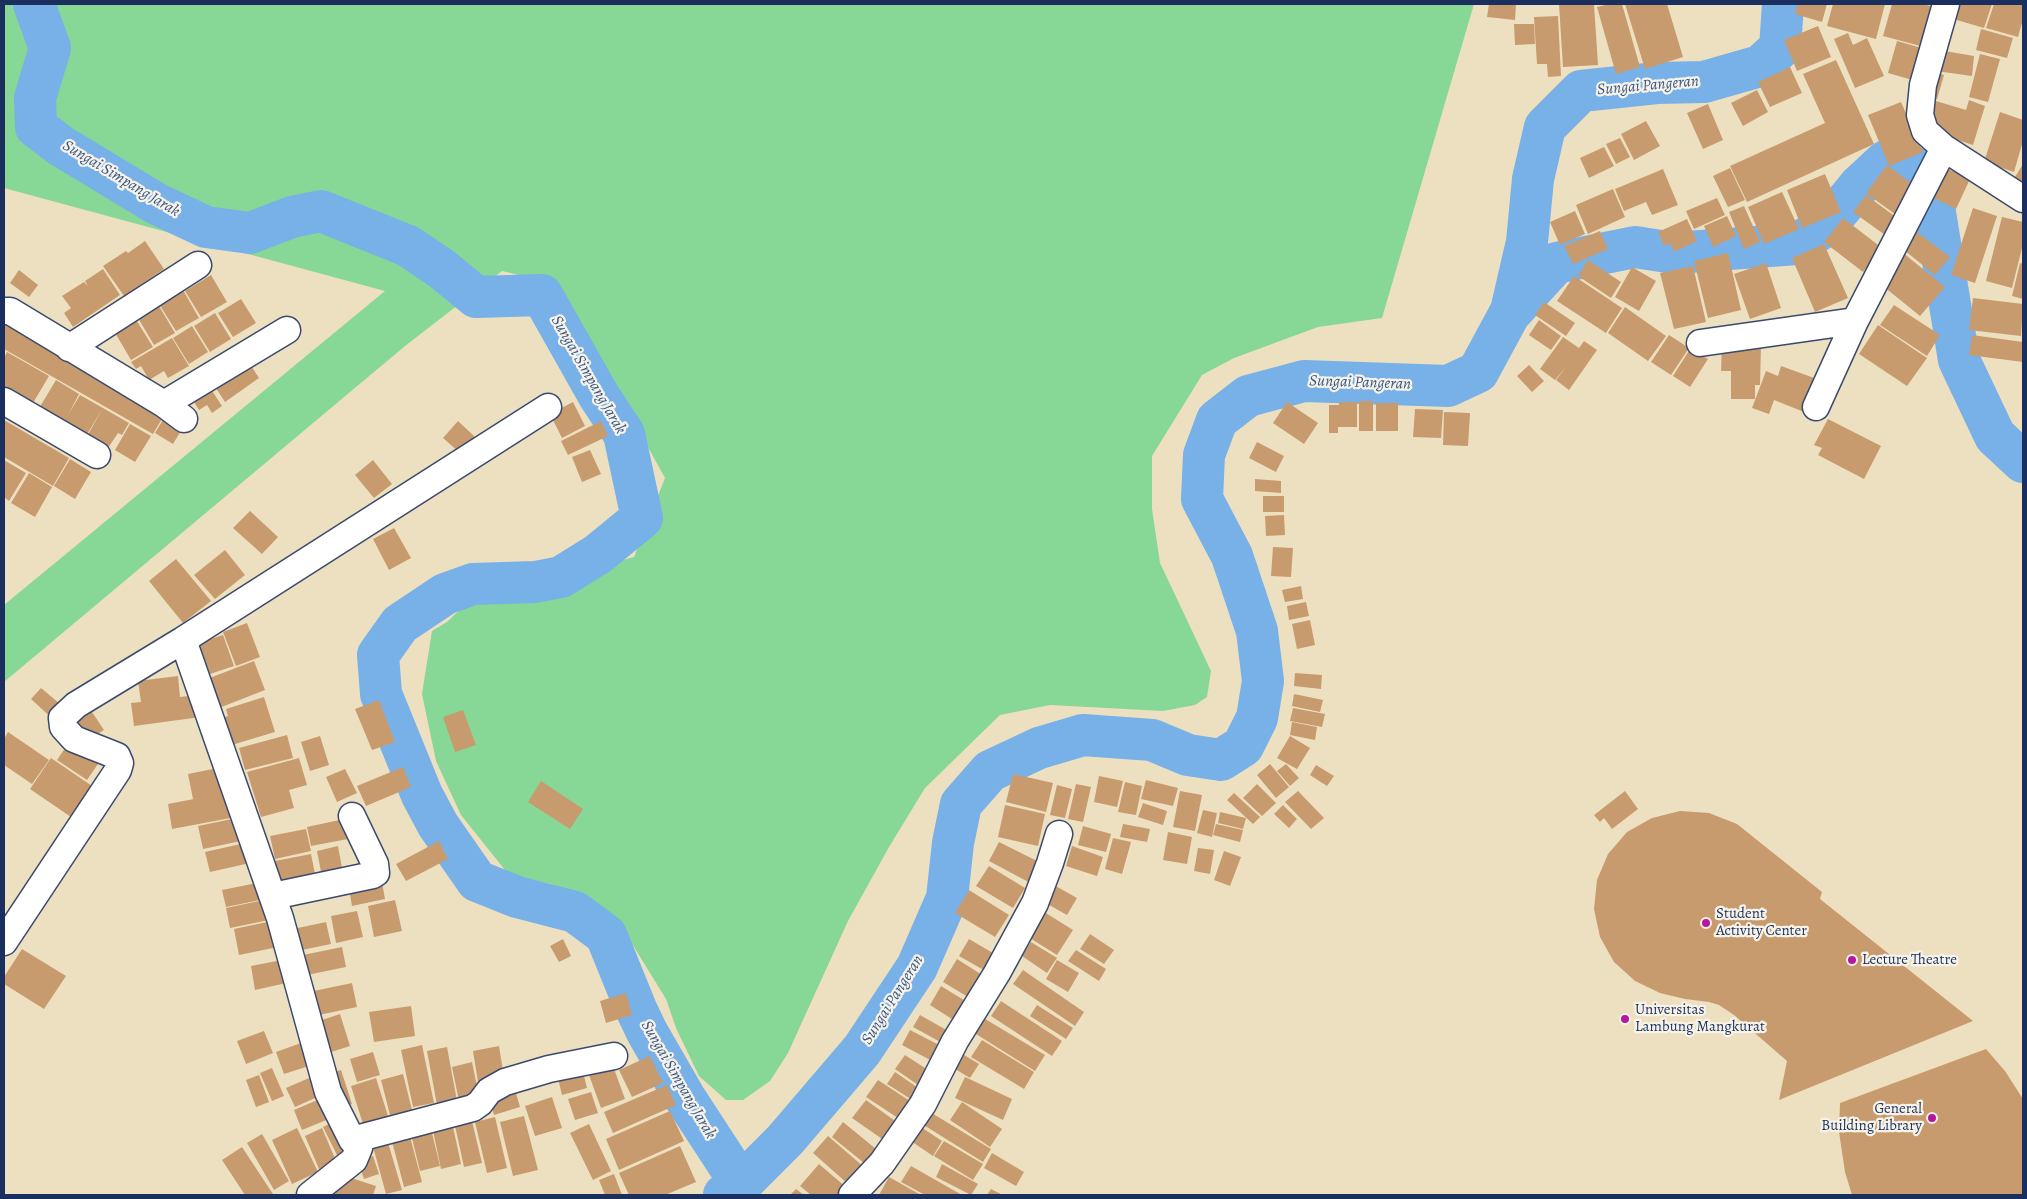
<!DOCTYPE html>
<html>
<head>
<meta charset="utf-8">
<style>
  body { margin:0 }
  #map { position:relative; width:2027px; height:1199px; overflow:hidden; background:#ede0c0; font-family:Alegreya,serif }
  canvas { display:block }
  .frame { position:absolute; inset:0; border:5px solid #1b2f5e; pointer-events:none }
</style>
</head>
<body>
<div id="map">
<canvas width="2027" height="1199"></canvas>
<div class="frame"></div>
</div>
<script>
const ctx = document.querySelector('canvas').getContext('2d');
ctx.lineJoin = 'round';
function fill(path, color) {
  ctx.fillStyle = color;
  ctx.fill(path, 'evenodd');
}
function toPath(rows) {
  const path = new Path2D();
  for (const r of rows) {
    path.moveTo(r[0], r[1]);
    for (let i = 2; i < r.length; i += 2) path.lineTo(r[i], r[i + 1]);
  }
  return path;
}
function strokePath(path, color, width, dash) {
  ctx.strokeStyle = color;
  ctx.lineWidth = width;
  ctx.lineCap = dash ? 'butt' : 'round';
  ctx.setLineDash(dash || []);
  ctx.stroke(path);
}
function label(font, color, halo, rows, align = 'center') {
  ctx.font = font + ' Alegreya,serif';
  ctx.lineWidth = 4.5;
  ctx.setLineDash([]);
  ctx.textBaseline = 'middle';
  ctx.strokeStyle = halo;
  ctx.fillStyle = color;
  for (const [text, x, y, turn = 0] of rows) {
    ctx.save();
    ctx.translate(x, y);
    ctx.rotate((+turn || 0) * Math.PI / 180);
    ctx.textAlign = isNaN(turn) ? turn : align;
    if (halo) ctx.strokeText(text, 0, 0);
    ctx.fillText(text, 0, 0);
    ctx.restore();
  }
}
fill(toPath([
  [4,4,1474,4,1382,318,1318,327,1234,358,1202,375,1152,456,1152,509,1160,563,1211,671,1207,697,1195,705,1163,711,1050,705,1000,715,925,788,889,847,848,921,788,1053,770,1081,743,1100,726,1100,699,1076,676,1028,666,999,618,921,551,884,509,875,461,815,436,761,422,694,432,631,447,622,469,601,634,557,665,478,558,284,502,271,405,346,4,682,4,605,385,291,4,188]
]), '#87d796');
strokePath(toPath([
  [34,4,50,48,35,98,36,127,61,146,157,204,206,227,250,233,292,217,321,211,408,246,442,269,476,297,542,295,599,396,624,434,642,518,598,554,561,577,535,582,473,584,445,594,400,624,378,655,381,694,422,795,438,825,477,881,517,897,575,912,606,935,636,1009,647,1032,685,1098,741,1184],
  [1513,310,1556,263,1635,247,1674,253,1797,244,1827,225,1859,186,1886,161,1916,168,1932,194,1959,360,1995,436,2023,462],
  [724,1195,741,1184,785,1140,862,1050,917,967,947,898,953,843,961,804,990,771,1039,748,1083,735,1152,740,1188,755,1221,760,1243,746,1257,718,1263,681,1257,631,1232,556,1202,499,1204,455,1217,420,1248,396,1304,381,1448,386,1478,372,1511,311,1527,242,1533,179,1545,127,1581,91,1657,83,1704,82,1760,66,1780,48,1783,4]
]), '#78b0e8', 42);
fill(toPath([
  [1489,4,1516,4,1515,20,1487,17],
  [1559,4,1594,4,1598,65,1563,67],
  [1609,4,1622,4,1640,67,1616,74,1597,7],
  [1625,4,1667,4,1683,57,1645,69],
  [1798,4,1827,4,1822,22,1795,14],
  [1833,4,1885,4,1876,39,1827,26],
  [1892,4,1922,4,1935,7,1924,47,1883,36],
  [1954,4,1992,4,1984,28,1950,18],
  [1994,4,2023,4,2023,19,2018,37,1986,28],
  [1558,16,1561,76,1548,77,1547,64,1537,64,1534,17],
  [1514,24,1534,24,1535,44,1515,45],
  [1818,26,1831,57,1797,71,1784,40],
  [1981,29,2013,38,2007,58,1976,50],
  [1848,33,1853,45,1867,38,1884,76,1855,88,1834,39],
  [1897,41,1925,49,1916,81,1888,73],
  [1939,50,1974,56,1972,76,1936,71],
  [1980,54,2000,59,1988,102,1969,97],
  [1836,60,1874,144,1747,202,1730,166,1825,123,1803,74],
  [1790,67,1802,93,1770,107,1758,82],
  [1931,71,1944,75,1937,99,1924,95],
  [1757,90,1768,112,1743,126,1731,103],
  [1969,100,1985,106,1973,145,1926,130,1936,101,1966,110],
  [1901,102,1923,152,1889,166,1868,115],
  [1708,104,1723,140,1703,149,1687,113],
  [2000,112,2023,120,2023,141,2014,172,1984,162],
  [1646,121,1660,146,1634,160,1621,134],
  [1620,138,1630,157,1616,164,1606,144],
  [1604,147,1614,166,1589,178,1580,158],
  [2023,164,2023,182,2015,177],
  [1887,165,1919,189,1899,217,1866,193],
  [1944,167,1970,179,1956,209,1930,196],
  [1730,168,1745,200,1728,207,1713,176],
  [1663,169,1678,205,1652,215,1646,202,1624,211,1615,189],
  [1825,174,1841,212,1802,228,1787,190],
  [1613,189,1625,217,1588,234,1576,205],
  [1782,192,1799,229,1764,244,1748,207],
  [1866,195,1897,218,1885,235,1853,212],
  [1717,198,1725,215,1694,229,1686,211],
  [1744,206,1760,242,1744,249,1729,212],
  [1973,208,1997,216,1975,283,1951,275],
  [1575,211,1585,234,1560,245,1550,222],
  [1727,216,1736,236,1713,247,1704,226],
  [2002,217,2023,222,2023,244,2012,288,1986,281],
  [1843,218,1882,248,1863,272,1824,242],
  [1687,219,1697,241,1674,252,1670,243,1664,246,1658,232],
  [1913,229,1950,257,1935,275,1899,246],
  [1600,231,1608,249,1573,264,1564,246],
  [145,241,164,269,124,296,103,266,126,251,128,253],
  [1824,244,1848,298,1815,312,1792,258],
  [1902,252,1945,287,1920,316,1878,282],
  [1728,253,1741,310,1708,318,1694,261],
  [1588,260,1621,282,1611,298,1578,276],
  [1766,263,1781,308,1750,319,1734,274],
  [2020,263,2023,264,2023,299,2012,296],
  [1693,266,1706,322,1674,329,1660,273],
  [1632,267,1656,281,1639,311,1615,297],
  [103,269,120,295,73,327,64,313,71,308,62,296,84,282,88,286,85,281],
  [19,270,38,285,29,297,10,283],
  [211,275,227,302,201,317,185,291],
  [1574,276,1622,308,1606,333,1557,301],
  [183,290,199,318,176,331,159,304],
  [1973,298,2023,304,2021,336,1969,330],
  [241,299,256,323,233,337,218,313],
  [1544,302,1575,323,1566,336,1535,315],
  [1894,305,1940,335,1927,356,1880,325],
  [159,306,175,333,154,345,138,318],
  [1625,307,1666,336,1648,361,1608,333],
  [215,313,231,339,210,352,194,326],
  [4,317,166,412,153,434,4,349],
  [135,318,153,347,131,360,114,331],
  [1539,320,1561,336,1551,350,1529,335],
  [1878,325,1927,358,1907,386,1859,354],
  [192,326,208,352,189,364,173,338],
  [1669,335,1689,348,1671,375,1651,362],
  [1972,335,2023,342,2023,362,1969,355],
  [1563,337,1579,348,1584,341,1597,350,1569,390,1556,380,1566,367,1555,380,1540,369],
  [172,338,189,366,168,378,164,371,149,380,141,366,136,369,131,362],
  [1722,344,1761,345,1760,385,1755,385,1755,399,1731,399,1731,371,1721,371],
  [1690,349,1708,359,1690,387,1673,376],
  [7,352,49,376,33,403,4,391,4,358],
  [246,358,259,378,225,402,212,382],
  [1529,365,1544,381,1532,392,1517,376],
  [1781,366,1817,379,1804,412,1774,400,1769,414,1752,408,1766,371,1778,376],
  [56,380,79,394,68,415,80,395,103,408,84,439,38,410],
  [207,383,222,406,212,413,207,405,199,410,189,394],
  [1359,401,1373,401,1373,431,1359,431],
  [573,402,585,426,562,438,550,414],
  [1287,402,1318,423,1304,444,1273,423],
  [1339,402,1357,402,1357,427,1338,427,1338,433,1329,433,1329,405,1339,405],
  [1376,403,1398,403,1398,431,1376,431],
  [103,408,129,423,122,435,118,433,108,448,87,436],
  [1415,409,1443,410,1441,438,1413,437],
  [1444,412,1470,413,1468,446,1443,445],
  [167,413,185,424,173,444,155,433],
  [1828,419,1881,446,1864,479,1818,455,1822,448,1814,445],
  [4,420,69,458,53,486,4,457],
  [458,421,475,437,460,453,443,438],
  [601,421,608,436,568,455,561,441],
  [130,424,151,436,135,462,115,450],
  [1257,442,1284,456,1276,472,1249,458],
  [590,450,601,474,582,482,572,457],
  [70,459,91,472,75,499,54,486],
  [4,460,26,473,9,501,4,497],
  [373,460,392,484,374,498,355,475],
  [29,473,52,487,35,517,11,503],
  [1255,479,1281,481,1281,493,1255,491],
  [1263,496,1284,496,1284,512,1263,512],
  [250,511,278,537,262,554,233,528],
  [1284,515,1285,535,1266,536,1265,516],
  [394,528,411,558,389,570,373,539],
  [1273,547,1293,548,1291,577,1271,576],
  [225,550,245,575,215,599,194,575],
  [176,559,211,601,183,623,149,581],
  [1301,586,1303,599,1285,602,1282,590],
  [1306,602,1309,616,1289,620,1287,606],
  [1310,620,1315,645,1297,649,1292,624],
  [247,623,260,657,236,666,223,632],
  [223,635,234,666,210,674,199,643],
  [254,661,265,690,219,708,207,679],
  [1295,673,1322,675,1321,689,1294,686],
  [178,676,180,697,197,695,201,717,134,726,131,703,141,702,138,681],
  [41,688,66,709,55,721,31,699],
  [1294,694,1323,700,1320,712,1292,706],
  [264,697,275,732,225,747,217,720,228,716,226,709],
  [379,700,395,742,372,750,355,709],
  [1293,708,1325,714,1322,727,1290,721],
  [463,710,476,745,455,752,443,717],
  [92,712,104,730,85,742,74,724],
  [1292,722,1317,727,1315,740,1290,735],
  [8,732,49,760,32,784,4,765,4,739],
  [287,735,293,758,245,770,239,748],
  [320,736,329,765,310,771,301,742],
  [1290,736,1310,748,1297,769,1277,758],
  [70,741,100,761,87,780,57,760],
  [51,758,92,786,71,817,30,789],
  [299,758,307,785,289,790,294,808,261,817,247,772],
  [1270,764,1289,787,1276,798,1257,775],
  [1286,764,1299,778,1290,786,1277,771],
  [1316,765,1334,776,1327,786,1310,775],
  [223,767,236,817,172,829,168,804,204,797,193,799,188,774],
  [403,767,411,787,366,806,357,786],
  [345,769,357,793,337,802,326,777],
  [1013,774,1053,783,1046,812,1006,802],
  [1099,776,1123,781,1117,807,1094,802],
  [1146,780,1178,788,1173,806,1141,799],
  [541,781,583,809,570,829,528,802],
  [1125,782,1142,786,1136,815,1118,812],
  [1076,784,1091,787,1083,822,1068,819],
  [1257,784,1276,803,1262,816,1243,798],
  [1057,785,1072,789,1065,818,1050,815],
  [1180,791,1202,795,1195,831,1173,827],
  [1298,791,1324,818,1311,829,1285,802],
  [1625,791,1638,809,1612,829,1604,818,1600,822,1594,815],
  [1234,793,1260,817,1253,824,1227,800],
  [1143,803,1167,811,1163,825,1138,817],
  [1005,805,1045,814,1038,846,998,837],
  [1283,805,1297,819,1289,828,1274,814],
  [1203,810,1217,813,1212,837,1197,833],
  [1680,811,1709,813,1737,824,1822,892,1820,899,1973,1021,1779,1100,1787,1061,1734,1015,1719,1005,1709,1002,1685,999,1660,993,1635,981,1614,962,1600,937,1594,909,1597,880,1608,854,1627,832,1652,818],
  [1220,812,1246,818,1243,829,1218,823],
  [237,818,241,841,203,849,198,826],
  [344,819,348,839,311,846,307,827],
  [1123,824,1150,829,1147,842,1120,837],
  [1216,824,1243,830,1240,842,1213,835],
  [1083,826,1111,834,1106,852,1078,845],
  [306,829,311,851,275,859,270,836],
  [1168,832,1192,837,1187,864,1163,860],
  [1113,838,1131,842,1122,874,1105,869],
  [439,841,448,859,406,881,396,864],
  [999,842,1045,865,1034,885,989,861],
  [245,843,250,863,210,872,205,852],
  [338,846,343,873,322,877,317,851],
  [1072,846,1103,857,1097,876,1066,866],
  [1198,848,1214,850,1210,874,1194,871],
  [1224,851,1241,857,1230,886,1214,880],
  [311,854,315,874,279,882,275,861],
  [989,866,1025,888,1013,908,976,886],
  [382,882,385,899,352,906,349,889],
  [257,883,260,900,226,907,222,890],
  [1052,884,1077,898,1067,915,1042,901],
  [969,890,1009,915,995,937,955,913],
  [264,900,269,920,230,928,226,908],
  [395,900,402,931,374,937,368,906],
  [1041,910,1073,930,1057,955,1025,935],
  [357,911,363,937,336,943,331,916],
  [272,921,278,947,239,955,234,929],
  [326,922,331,944,297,951,293,929],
  [1090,934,1114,950,1104,964,1080,949],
  [563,939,571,956,559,962,550,946],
  [969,939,998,956,989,973,959,956],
  [1031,942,1057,958,1047,973,1022,956],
  [342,947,346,967,307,975,303,955],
  [22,949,66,976,44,1009,4,984,4,977],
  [1076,950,1106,969,1099,981,1068,961],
  [287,959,291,982,255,990,251,966],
  [957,959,987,978,973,1000,943,982],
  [1057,960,1079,973,1068,992,1046,979],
  [1023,970,1084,1012,1075,1026,1013,984],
  [352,983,357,1007,314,1016,309,992],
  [941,986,967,1002,955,1021,930,1005],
  [626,993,632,1015,606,1023,600,1001],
  [1001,1001,1062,1041,1052,1056,991,1016],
  [1037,1005,1073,1028,1066,1039,1030,1016],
  [411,1006,415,1036,374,1042,369,1012],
  [340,1014,350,1046,328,1053,319,1021],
  [977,1014,1045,1055,1035,1071,968,1029],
  [920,1015,950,1032,944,1044,913,1027],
  [910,1030,943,1047,934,1062,902,1045],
  [264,1031,273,1053,246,1064,237,1041],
  [982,1040,1034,1072,1024,1089,971,1057],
  [301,1043,309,1066,284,1074,276,1052],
  [422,1045,434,1103,413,1107,401,1050],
  [499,1046,504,1077,478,1082,473,1051],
  [447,1047,457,1101,437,1105,427,1051],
  [1986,1049,2005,1071,2023,1099,2023,1195,1852,1195,1845,1172,1839,1132,1840,1103],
  [956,1050,979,1064,970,1078,947,1064],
  [373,1052,380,1075,357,1082,350,1059],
  [905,1055,931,1072,921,1087,895,1069],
  [650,1056,663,1083,632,1097,619,1070],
  [472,1062,479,1096,459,1101,452,1067],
  [613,1066,625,1099,601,1108,589,1075],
  [272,1068,284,1096,272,1101,260,1073],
  [582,1068,587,1088,562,1095,557,1074],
  [341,1070,352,1104,338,1108,327,1074],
  [895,1072,924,1092,917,1103,887,1084],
  [403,1074,412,1110,390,1115,381,1080],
  [259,1075,269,1102,256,1107,246,1080],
  [316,1075,324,1094,295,1107,286,1088],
  [965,1077,1012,1099,1003,1120,955,1098],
  [376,1078,388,1116,363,1124,351,1086],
  [878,1080,916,1105,904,1122,866,1097],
  [667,1085,676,1105,613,1133,604,1112],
  [514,1086,520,1107,494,1115,488,1094],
  [591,1092,598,1113,575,1120,568,1099],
  [327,1096,336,1116,302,1130,294,1110],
  [552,1097,562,1128,535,1136,525,1106],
  [866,1100,898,1123,885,1141,852,1118],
  [962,1102,1002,1129,990,1147,950,1120],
  [670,1111,684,1141,619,1170,606,1139],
  [930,1112,991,1149,983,1162,922,1124],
  [524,1116,538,1170,513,1176,500,1122],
  [471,1117,482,1163,464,1167,454,1121],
  [495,1117,507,1168,487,1173,475,1122],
  [337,1120,354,1155,340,1161,323,1127],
  [452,1122,461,1164,441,1169,432,1126],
  [843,1122,876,1149,864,1163,832,1137],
  [915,1123,942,1141,933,1156,905,1137],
  [589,1124,611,1171,593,1180,570,1133],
  [430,1125,440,1166,420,1171,410,1130],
  [297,1128,318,1172,292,1184,272,1140],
  [322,1128,336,1161,319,1169,305,1136],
  [408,1129,422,1182,404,1187,390,1134],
  [262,1134,289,1181,274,1190,247,1143],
  [828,1136,864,1167,848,1184,813,1153],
  [387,1139,402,1190,386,1194,372,1143],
  [944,1141,983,1164,973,1180,934,1156],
  [680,1146,696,1182,665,1195,629,1195,619,1173],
  [242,1147,273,1194,271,1195,245,1195,222,1160],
  [992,1153,1024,1172,1016,1186,984,1168],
  [373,1156,379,1174,364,1179,358,1161],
  [819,1164,847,1188,841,1195,811,1195,800,1186],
  [942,1164,978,1184,971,1195,936,1177],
  [911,1166,962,1195,925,1195,901,1182],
  [614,1174,622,1195,605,1195,599,1180],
  [342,1175,376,1186,373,1195,335,1195],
  [889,1177,921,1195,879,1195],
  [796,1189,804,1195,790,1195],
  [991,1189,1003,1195,987,1195]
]), '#c89b6e');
const minor = toPath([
  [1946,4,1923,85,1920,115,1925,131,1944,148,2023,199],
  [4,311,10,311,164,404,184,419],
  [1700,343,1855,321,1944,148],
  [69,348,198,265],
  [4,401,97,455],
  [164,404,287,330],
  [1816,407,1855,321],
  [273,896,373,875,376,873,375,864,352,816],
  [4,942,118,770,120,763,117,756,74,739,63,727,62,718,76,705,183,640],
  [352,1140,473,1108,480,1103,489,1091,505,1082,549,1069,614,1056],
  [310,1195,354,1160,359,1148,352,1140,328,1092,280,918,183,640,548,407],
  [852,1195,882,1163,923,1104,955,1041,997,973,1035,903,1050,863,1059,834]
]);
strokePath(minor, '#3a4a6d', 29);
strokePath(minor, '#fff', 26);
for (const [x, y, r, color] of [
  [1706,923,5,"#b5179e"],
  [1852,960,5,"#b5179e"],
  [1625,1019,5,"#b5179e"],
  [1932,1118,5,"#b5179e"]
]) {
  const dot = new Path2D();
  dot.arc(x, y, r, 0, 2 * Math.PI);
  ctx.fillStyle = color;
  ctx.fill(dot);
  strokePath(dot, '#f7f3e8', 2);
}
label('15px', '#1b2f5e', '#f7f3e8', [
  ["Student",1716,914],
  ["Activity Center",1716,931],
  ["Lecture Theatre",1862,960],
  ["Universitas",1635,1010],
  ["Lambung Mangkurat",1635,1027],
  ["General",1922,1109,"right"],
  ["Building Library",1922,1126,"right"]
], 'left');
label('italic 16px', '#375687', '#f7f3e8', [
  ["Sungai Pangeran",1648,86,-5],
  ["Sungai Simpang Jarak",121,179,31],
  ["Sungai Simpang Jarak",588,375,60],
  ["Sungai Pangeran",1360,383,2],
  ["Sungai Pangeran",893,1000,-58],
  ["Sungai Simpang Jarak",678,1080,60]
]);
</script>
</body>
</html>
